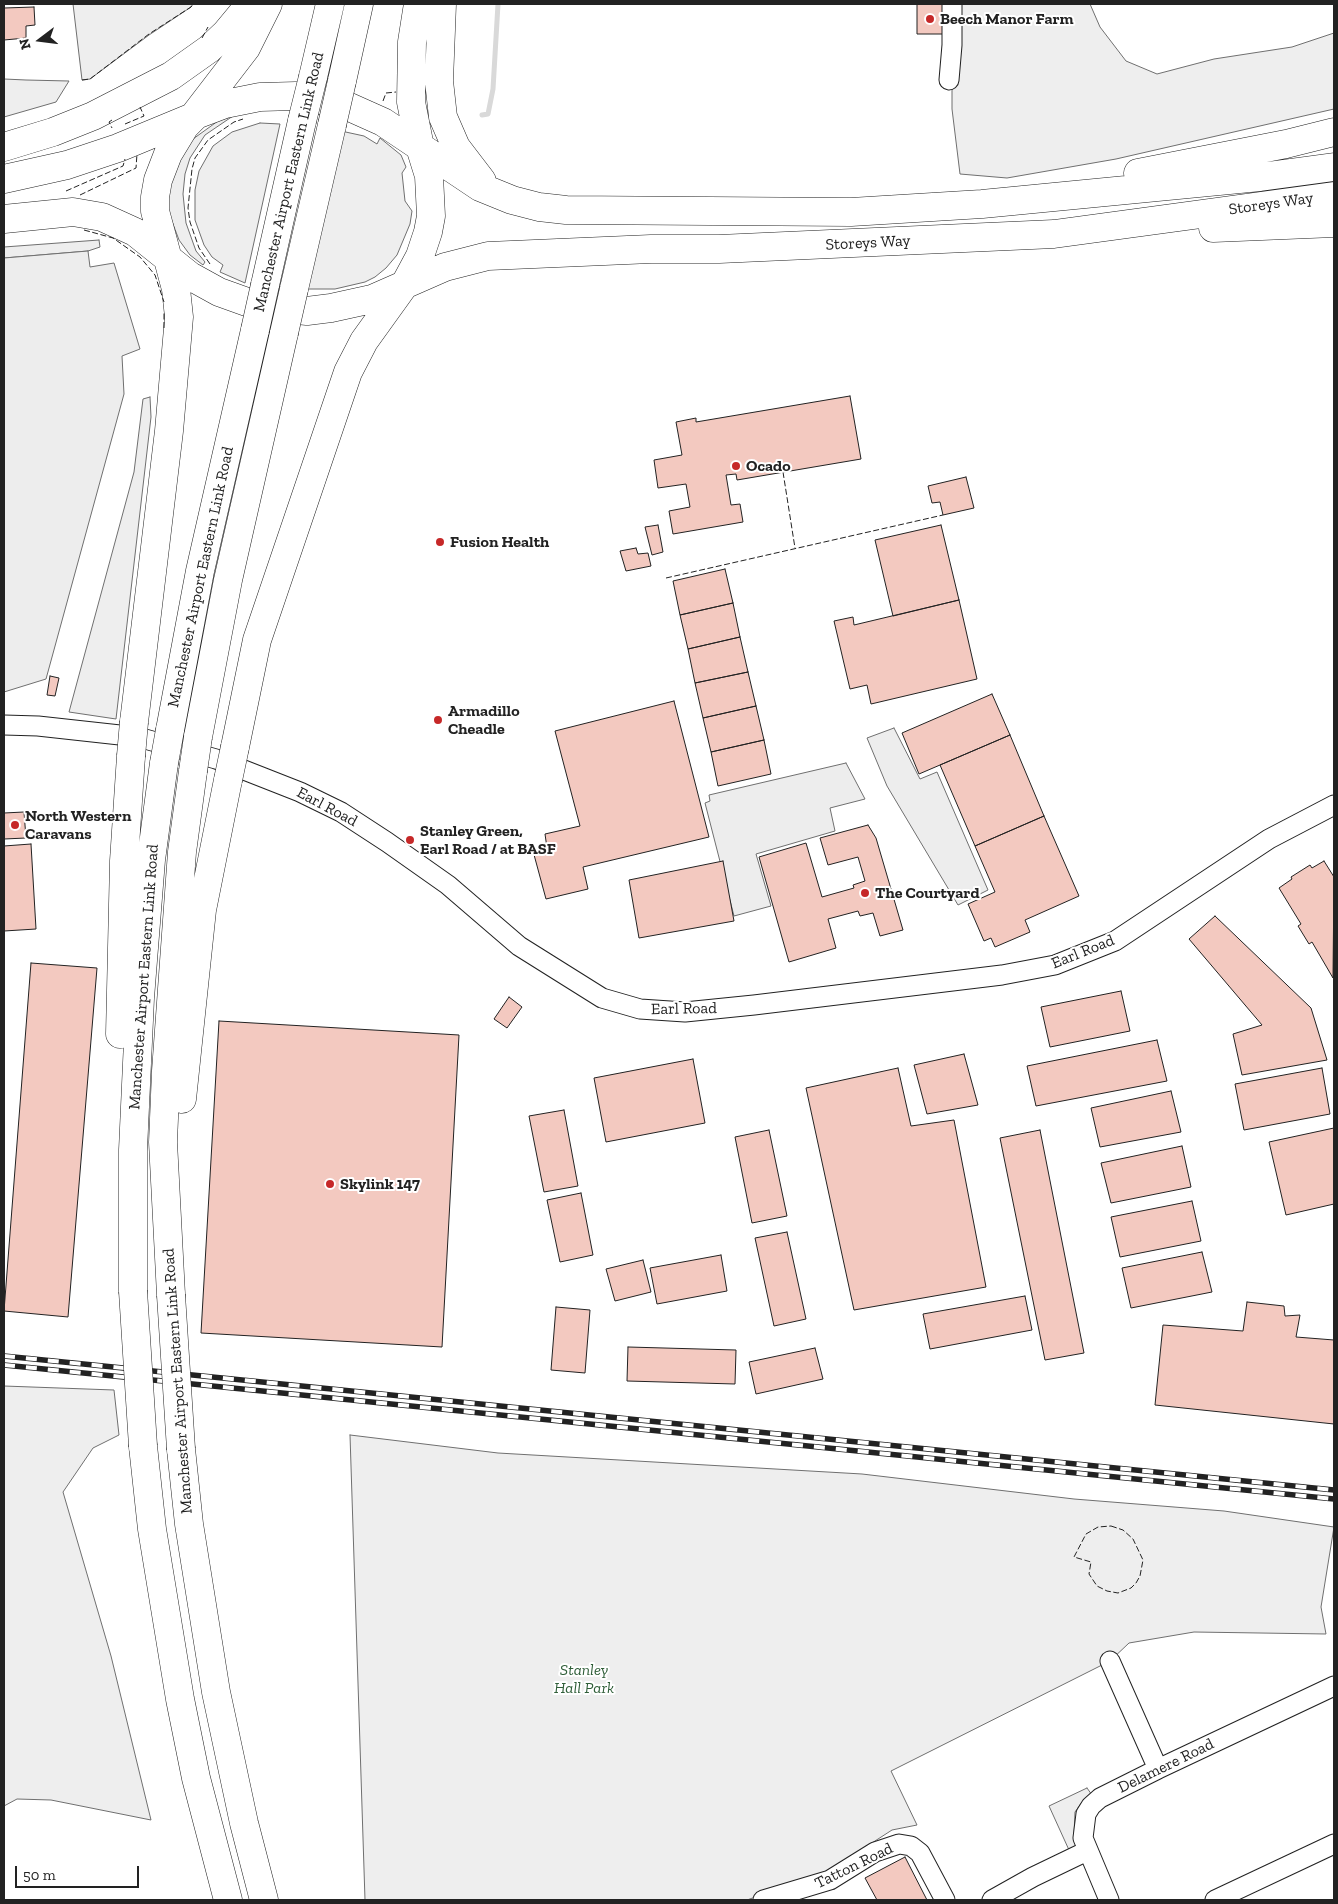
<!DOCTYPE html>
<html>
<head>
<meta charset="utf-8">
<style>
  body { margin:0 }
  #map { position:relative; width:1338px; height:1904px; overflow:hidden; background:#fff; font-family:"Zilla Slab",serif }
  canvas { display:block }
  .frame { position:absolute; inset:0; border:5px solid #222; pointer-events:none }
  .north { position:absolute; left:15px; top:15px; width:50px; height:50px; -webkit-text-stroke:4px #fff; paint-order:stroke; rotate:255deg; font-size:14px; font-weight:700; line-height:20px; text-align:center; color:#222 }
  .north::after { content:''; display:block; margin:auto; width:18px; height:22px; background:#222; clip-path:polygon(50% 0,100% 100%,50% 72%,0 100%) }
  .scale { position:absolute; left:15px; top:1866px; width:124px; height:22px; box-sizing:border-box; border:2px solid #222; border-top:0; padding-left:6px; font-size:15px; line-height:18px; white-space:nowrap; color:#222; -webkit-text-stroke:4px #fff; paint-order:stroke }
</style>
</head>
<body>
<div id="map">
<canvas width="1338" height="1904"></canvas>
<div class="frame"></div>
<div class="north">N</div>
<div class="scale">50 m</div>
</div>
<script>
const ctx = document.querySelector('canvas').getContext('2d');
ctx.lineJoin = 'round';
function fill(path, color) {
  ctx.fillStyle = color;
  ctx.fill(path, 'evenodd');
}
function toPath(rows) {
  const path = new Path2D();
  for (const r of rows) {
    path.moveTo(r[0], r[1]);
    for (let i = 2; i < r.length; i += 2) path.lineTo(r[i], r[i + 1]);
  }
  return path;
}
function strokePath(path, color, width, dash) {
  ctx.strokeStyle = color;
  ctx.lineWidth = width;
  ctx.lineCap = dash ? 'butt' : 'round';
  ctx.setLineDash(dash || []);
  ctx.stroke(path);
}
function label(font, color, halo, rows, align = 'center') {
  ctx.font = font + ' "Zilla Slab",serif';
  ctx.lineWidth = 4;
  ctx.setLineDash([]);
  ctx.textBaseline = 'middle';
  ctx.strokeStyle = halo;
  ctx.fillStyle = color;
  for (const [text, x, y, turn = 0] of rows) {
    ctx.save();
    ctx.translate(x, y);
    ctx.rotate((+turn || 0) * Math.PI / 180);
    ctx.textAlign = isNaN(turn) ? turn : align;
    if (halo) ctx.strokeText(text, 0, 0);
    ctx.fillText(text, 0, 0);
    ctx.restore();
  }
}
const green = toPath([
  [73,4,193,4,191,7,149,35,90,79,82,80,73,4],
  [952,4,1090,4,1100,27,1126,61,1157,74,1214,59,1292,47,1334,33,1334,109,1116,159,1007,178,960,174,952,109,952,4],
  [4,79,26,80,69,81,56,102,4,117,4,79],
  [233,116,205,135,190,158,185,174,183,194,186,223,196,251,205,262,203,265,190,255,179,240,167,208,167,193,177,163,193,139,218,121,233,116],
  [260,123,280,124,245,283,220,272,223,265,212,257,204,245,195,220,195,190,199,171,213,146,232,132,260,123],
  [341,131,364,136,377,144,380,138,401,155,406,167,402,173,405,201,412,211,410,224,397,255,386,268,375,277,365,282,335,289,307,289,341,131],
  [99,240,100,247,88,251,4,258,4,247,99,240],
  [150,397,151,417,116,719,69,712,134,472,143,399,150,397],
  [4,1386,114,1390,119,1435,93,1448,63,1492,111,1656,151,1820,51,1800,17,1799,4,1806,4,1386],
  [350,1435,498,1453,862,1474,1074,1499,1224,1511,1334,1527,1321,1607,1326,1634,1194,1632,1129,1643,1110,1661,891,1771,917,1825,892,1830,830,1870,747,1900,365,1900,350,1435],
  [1087,1788,1092,1795,1082,1802,1075,1812,1074,1834,1077,1846,1069,1850,1049,1806,1087,1788]
]);
fill(green, '#eee');
strokePath(green, '#6f6f6f', 1);
const parking = toPath([
  [88,251,90,267,114,263,140,349,122,356,124,394,46,679,4,692,4,258,88,251],
  [894,728,920,779,937,772,988,890,958,905,887,786,867,738,894,728],
  [846,763,865,799,830,808,835,831,756,854,771,906,734,916,705,803,710,801,709,795,846,763]
]);
fill(parking, '#ededed');
strokePath(parking, '#6f6f6f', 1);
strokePath(toPath([
  [482,115,488,114,493,89,498,4]
]), '#d9d9d9', 5);
const building = toPath([
  [917,4,944,4,944,34,917,34,917,4],
  [34,7,35,25,26,26,26,38,4,40,4,8,34,7],
  [850,396,861,459,737,480,736,474,726,475,731,505,740,504,743,522,673,534,669,511,690,507,686,484,658,488,654,460,682,455,676,422,696,418,696,422,850,396],
  [966,477,974,508,943,515,940,502,932,503,928,486,966,477],
  [658,525,663,552,652,555,645,527,658,525],
  [941,525,959,600,893,616,875,540,941,525],
  [636,548,638,554,648,553,651,566,626,571,620,551,636,548],
  [725,569,733,603,680,615,673,581,725,569],
  [959,600,977,679,871,704,867,685,850,689,834,621,853,617,854,625,959,600],
  [733,603,740,637,688,649,680,615,733,603],
  [740,637,748,672,695,683,688,649,740,637],
  [748,672,756,706,703,718,695,683,748,672],
  [50,676,59,678,55,696,47,695,50,676],
  [992,694,1010,735,919,774,902,733,992,694],
  [674,701,709,837,583,867,588,889,546,899,533,851,547,848,545,834,580,826,555,731,674,701],
  [756,706,764,740,711,752,703,718,756,706],
  [1010,735,1044,816,975,846,940,765,1010,735],
  [764,740,771,774,718,786,711,752,764,740],
  [24,812,26,838,4,839,4,813,24,812],
  [1044,816,1079,896,1025,920,1030,932,995,947,991,938,984,941,968,904,995,892,975,846,1044,816],
  [868,825,876,838,903,930,880,936,873,913,860,916,858,911,828,919,836,948,789,962,759,857,806,843,822,897,854,888,853,885,865,881,858,857,828,865,820,838,868,825],
  [31,844,36,929,4,931,4,846,31,844],
  [723,861,734,921,639,938,629,880,723,861],
  [1324,861,1334,877,1333,978,1312,942,1309,944,1298,926,1301,924,1279,888,1292,879,1291,877,1310,865,1312,868,1324,861],
  [1215,916,1311,1008,1327,1060,1242,1075,1233,1034,1262,1025,1189,939,1215,916],
  [31,963,97,968,68,1317,4,1311,31,963],
  [1121,991,1130,1031,1050,1047,1041,1007,1121,991],
  [509,997,522,1007,507,1028,494,1019,509,997],
  [219,1021,459,1035,442,1347,201,1333,219,1021],
  [1157,1040,1167,1081,1036,1106,1027,1066,1157,1040],
  [964,1054,978,1105,927,1114,914,1065,964,1054],
  [693,1059,705,1123,606,1142,594,1078,693,1059],
  [898,1068,911,1126,954,1120,986,1287,854,1310,806,1088,898,1068],
  [1322,1068,1330,1114,1244,1130,1235,1084,1322,1068],
  [1171,1091,1181,1132,1100,1147,1091,1108,1171,1091],
  [564,1110,578,1186,544,1192,529,1116,564,1110],
  [1334,1128,1334,1204,1286,1215,1269,1142,1334,1128],
  [769,1130,787,1216,752,1223,735,1137,769,1130],
  [1040,1130,1084,1353,1045,1360,1000,1138,1040,1130],
  [1182,1146,1191,1187,1111,1203,1101,1163,1182,1146],
  [581,1193,593,1255,560,1262,547,1200,581,1193],
  [1192,1201,1201,1241,1120,1257,1111,1217,1192,1201],
  [787,1232,806,1319,774,1326,755,1238,787,1232],
  [1202,1252,1212,1292,1131,1308,1122,1268,1202,1252],
  [721,1255,727,1291,657,1304,650,1268,721,1255],
  [643,1260,651,1292,615,1301,606,1269,643,1260],
  [1025,1296,1032,1330,930,1349,923,1314,1025,1296],
  [1247,1302,1284,1306,1285,1316,1300,1315,1296,1337,1334,1340,1334,1424,1155,1405,1163,1325,1243,1331,1247,1302],
  [556,1307,590,1310,585,1373,551,1370,556,1307],
  [628,1347,736,1350,735,1384,627,1381,628,1347],
  [815,1348,823,1379,756,1394,749,1362,815,1348],
  [905,1857,927,1900,877,1900,865,1878,905,1857]
]);
fill(building, '#f3c9c0');
strokePath(building, '#222', 1);
const minor = toPath([
  [949,80,952,45,952,4],
  [4,725,38,726,138,737,216,759,300,792,341,812,387,842,448,885,519,946,602,998,640,1009,685,1012,754,1005,1002,975,1055,965,1115,941,1269,839,1334,805],
  [1110,1661,1158,1769],
  [763,1900,830,1880,875,1852,899,1844,911,1846,920,1853,945,1900],
  [992,1900,1033,1877,1087,1851],
  [1109,1900,1083,1838,1086,1814,1091,1806,1100,1798,1158,1769,1334,1686],
  [1215,1900,1334,1844]
]);
const highway = toPath([
  [442,4,439,81,443,117,456,147,482,181],
  [313,77,330,4],
  [342,81,359,4],
  [4,147,53,132,93,116,171,76,209,49,226,33,250,4],
  [1138,173,1286,144,1334,132],
  [4,179,67,165,118,148,193,117,246,48,268,4],
  [4,219,73,212,102,217,135,232,190,276,219,292,258,306,307,311,331,308,372,299,445,267,488,256,651,249,719,249,1054,234,1334,196],
  [1213,228,1334,223],
  [265,285,302,121],
  [294,289,332,125],
  [134,722,169,431,179,317,176,289,155,211,155,197,158,180,168,154,185,126,196,115,225,104,260,97,296,96,345,105,383,122,480,187,512,200,539,207,566,210,851,212,982,204,1260,177,1334,167],
  [170,730,200,571,255,330],
  [198,737,228,580,284,333],
  [235,747,257,640,348,372,364,341,405,284,420,256,428,232,431,216,429,176,420,147,411,102,412,42,418,4],
  [120,1034,124,861,131,756],
  [182,1099,202,910,228,780],
  [133,1291,133,1150,140,998,151,860,164,763],
  [171,1295,163,1142,166,1071,182,852,193,771],
  [143,1446,152,1529,180,1699,196,1778,228,1900],
  [181,1449,189,1524,216,1692,244,1823,264,1900]
]);
strokePath(minor, '#222', 21);
strokePath(highway, '#222', 29);
strokePath(minor, '#fff', 19);
strokePath(highway, '#fff', 28);
const rail = toPath([
  [4,1356,1334,1490],
  [4,1365,1334,1499]
]);
strokePath(rail, '#222', 5.5);
strokePath(rail, '#fff', 4, [11]);
const highwayBridge = toPath([
  [302,121,313,77],
  [332,125,342,81],
  [255,330,265,285],
  [284,333,294,289],
  [131,756,134,722],
  [164,763,170,730],
  [193,771,198,737],
  [228,780,235,747],
  [133,1291,143,1446],
  [171,1295,181,1449]
]);
strokePath(highwayBridge, '#222', 29, []);
strokePath(highwayBridge, '#fff', 28);
strokePath(toPath([
  [202,38,208,27],
  [82,80,90,79,149,34,191,7,193,4],
  [383,101,386,93,396,92],
  [112,120,109,122,112,128],
  [125,124,144,116,140,107],
  [66,191,123,166,125,159],
  [80,195,136,168,137,154],
  [84,230,113,238,140,257,155,275,164,302],
  [210,264,199,248,190,222,188,208,192,169,195,158,208,140,234,122,243,119],
  [164,328,164,312],
  [783,472,795,548],
  [666,578,943,515],
  [1111,1526,1123,1530,1133,1539,1143,1560,1140,1576,1136,1583,1131,1588,1118,1593,1107,1591,1097,1586,1089,1574,1091,1562,1074,1557,1086,1534,1098,1527,1111,1526]
]), '#222', 1, [6, 2.5]);
for (const [x, y, r, color] of [
  [930,19,5,"#c62828"],
  [736,466,5,"#c62828"],
  [440,542,5,"#c62828"],
  [438,720,5,"#c62828"],
  [15,825,5,"#c62828"],
  [410,840,5,"#c62828"],
  [865,893,5,"#c62828"],
  [330,1184,5,"#c62828"]
]) {
  const dot = new Path2D();
  dot.arc(x, y, r, 0, 2 * Math.PI);
  ctx.fillStyle = color;
  ctx.fill(dot);
  strokePath(dot, '#fff', 2);
}
label('bold 16px', '#222', '#fff', [
  ["Beech Manor Farm",940,19],
  ["Ocado",746,466],
  ["Fusion Health",450,542],
  ["Armadillo",448,711],
  ["Cheadle",448,729],
  ["North Western",25,816],
  ["Caravans",25,834],
  ["Stanley Green,",420,831],
  ["Earl Road / at BASF",420,849],
  ["The Courtyard",875,893],
  ["Skylink 147",340,1184]
], 'left');
label('16px', '#222', '#fff', [
  ["Manchester Airport Eastern Link Road",289,182,-77],
  ["Storeys Way",1271,204,-8],
  ["Storeys Way",868,243,-3],
  ["Manchester Airport Eastern Link Road",201,577,-78],
  ["Earl Road",327,807,28],
  ["Earl Road",1083,952,-22],
  ["Manchester Airport Eastern Link Road",144,977,-86],
  ["Earl Road",684,1009,-1],
  ["Manchester Airport Eastern Link Road",178,1381,-94],
  ["Delamere Road",1166,1766,-26],
  ["Tatton Road",854,1866,-26]
]);
label('italic 16px', '#2f5e38', '#fff', [
  ["Stanley",584,1670],
  ["Hall Park",584,1688]
]);
</script>
</body>
</html>
